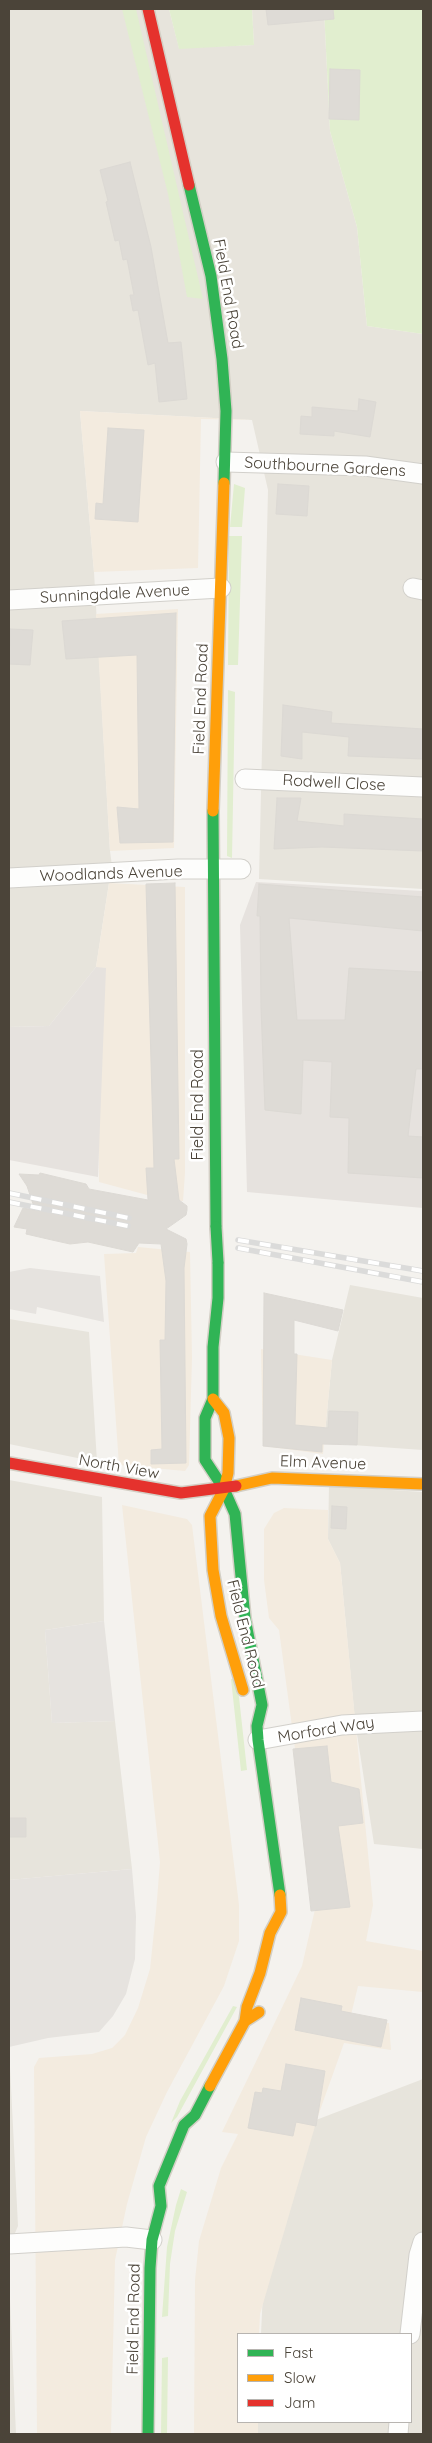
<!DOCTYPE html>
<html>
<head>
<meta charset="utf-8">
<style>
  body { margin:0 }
  #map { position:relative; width:432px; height:2443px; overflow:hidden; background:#f4f2ee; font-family:Quicksand,sans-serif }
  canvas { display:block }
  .frame { position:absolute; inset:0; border:10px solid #4b4439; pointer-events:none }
  .legend { position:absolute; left:237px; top:2333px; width:175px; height:90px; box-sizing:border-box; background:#fff; border:1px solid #b7b4b0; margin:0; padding:6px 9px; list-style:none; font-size:15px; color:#4b4439 }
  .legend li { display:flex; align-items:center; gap:10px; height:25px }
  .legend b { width:25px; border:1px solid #b7b4b0 }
</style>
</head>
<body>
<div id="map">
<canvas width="432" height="2443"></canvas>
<div class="frame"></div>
<ul class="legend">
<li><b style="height:6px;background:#30b455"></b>Fast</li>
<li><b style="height:6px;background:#ff9f0a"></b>Slow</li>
<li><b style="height:6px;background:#e5322d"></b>Jam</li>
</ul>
</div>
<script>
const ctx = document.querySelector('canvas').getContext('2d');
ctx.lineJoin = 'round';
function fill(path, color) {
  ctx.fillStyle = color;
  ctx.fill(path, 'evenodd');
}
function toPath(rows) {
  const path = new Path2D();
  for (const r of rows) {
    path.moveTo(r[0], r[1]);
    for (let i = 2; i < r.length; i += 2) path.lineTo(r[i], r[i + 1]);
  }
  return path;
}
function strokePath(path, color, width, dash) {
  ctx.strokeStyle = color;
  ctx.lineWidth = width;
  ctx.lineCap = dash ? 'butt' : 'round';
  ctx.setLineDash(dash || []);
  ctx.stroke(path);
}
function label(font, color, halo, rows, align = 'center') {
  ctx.font = font + ' Quicksand,sans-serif';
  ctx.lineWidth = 5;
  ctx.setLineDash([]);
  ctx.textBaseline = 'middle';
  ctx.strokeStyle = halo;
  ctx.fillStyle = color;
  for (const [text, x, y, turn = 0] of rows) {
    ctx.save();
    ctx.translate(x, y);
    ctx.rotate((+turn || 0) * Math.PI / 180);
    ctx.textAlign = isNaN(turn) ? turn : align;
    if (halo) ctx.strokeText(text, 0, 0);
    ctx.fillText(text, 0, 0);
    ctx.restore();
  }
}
fill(toPath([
  [9,9,169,9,179,48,254,45,252,9,324,9,330,131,357,227,367,326,423,334,423,889,259,879,268,490,252,420,80,411,94,572,110,851,113,873,109,883,96,967,49,1026,9,1027],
  [350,1285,423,1298,423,1450,324,1443,332,1360],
  [9,1319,89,1332,97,1462,9,1444],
  [9,1480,102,1497,104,1621,45,1630,52,1723,115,1721,132,1869,9,1880],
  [329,1486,423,1492,423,1849,374,1844,355,1721,340,1563,328,1539],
  [9,2047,18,2226,9,2247],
  [423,2079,423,2434,255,2434,256,2422,411,2422,411,2334,261,2334,264,2271,316,2120],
  [9,2277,16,2434,9,2434]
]), '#e7e4dc');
fill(toPath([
  [80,411,252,420,201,419,198,568,94,572],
  [178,609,174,848,110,851,96,614],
  [109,883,185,887,185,1173,183,1201,162,1199,99,1182,96,967],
  [138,1247,190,1252,192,1358,189,1465,185,1471,119,1465,104,1254,136,1253],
  [261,1349,332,1360,323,1454,263,1446],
  [122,1505,187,1519,192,1525,239,1905,239,1941,224,1986,167,2092,146,2137,127,2204,115,2260,111,2434,37,2434,34,2067,39,2058,92,2054,112,2048,125,2035,138,2008,150,1969,156,1912,160,1862],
  [284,1508,328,1510,328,1539,340,1563,373,1905,366,1941,423,1951,423,1992,358,1986,350,2019,389,2023,391,2050,344,2043,318,2116,260,2314,259,2334,238,2334,238,2422,258,2422,258,2434,194,2434,195,2280,199,2241,221,2168,238,2134,222,2132,302,1966,316,1905,279,1630,269,1618,264,1580,264,1529,274,1513]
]), '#f3ebdf');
fill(toPath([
  [256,882,423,891,423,1208,247,1192,240,925],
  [96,967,106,968,98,1177,9,1160,9,1027,49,1026]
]), '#e6e2de');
fill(toPath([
  [122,9,136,9,203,299,187,297,168,194],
  [169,9,252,9,254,45,179,49],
  [324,9,423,9,423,334,367,326,357,227,330,131],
  [234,484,245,488,242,527,230,527],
  [229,536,242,536,238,665,228,665],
  [228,690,235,692,232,858,227,856],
  [231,1679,237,1679,247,1770,241,1771],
  [233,2006,237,2007,177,2117,171,2123,180,2101],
  [181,2189,187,2192,175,2231,170,2264,168,2316,162,2317,167,2247,176,2205],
  [168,2357,167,2434,161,2434,162,2358]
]), '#e1eecf');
fill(toPath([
  [30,1268,100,1276,104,1322,37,1307,36,1314,9,1309,9,1272],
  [104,1621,115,1721,52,1723,45,1630],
  [132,1869,136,1916,135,1959,126,1994,113,2016,99,2032,48,2038,9,2047,9,1880]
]), '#e6e3df');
const building = toPath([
  [266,9,333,9,334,19,268,25,266,9],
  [330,69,360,70,359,120,329,119,330,69],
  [130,162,151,247,168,343,181,342,187,399,159,402,155,363,148,365,138,310,133,311,130,295,134,295,127,259,123,260,119,240,115,241,106,202,108,201,100,170,130,162],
  [359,399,376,402,370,437,334,431,334,436,300,434,301,416,312,417,312,407,358,411,359,399],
  [108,428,144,430,138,522,95,519,96,503,103,504,108,428],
  [278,484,309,486,307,516,276,514,278,484],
  [176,613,173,842,120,843,117,807,139,809,137,655,66,659,62,621,176,613],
  [10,629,33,630,30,665,9,664,10,629],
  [283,705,332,712,331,723,423,729,423,759,348,756,349,737,302,732,302,759,281,756,283,705],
  [277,798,301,798,297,821,344,826,344,814,423,819,423,851,322,847,274,849,277,798],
  [175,883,179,1159,174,1159,179,1200,187,1206,187,1210,186,1215,166,1229,186,1239,187,1244,184,1268,186,1463,151,1464,151,1450,162,1449,160,1340,165,1340,166,1281,161,1244,139,1243,133,1252,88,1242,70,1244,52,1240,26,1234,27,1229,14,1227,23,1208,35,1210,27,1186,19,1174,39,1175,40,1173,86,1184,89,1189,148,1200,146,1168,154,1168,146,884,175,883],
  [259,884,423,897,423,931,289,918,297,1020,345,1020,349,968,423,972,423,1069,416,1069,408,1136,423,1137,423,1178,348,1173,349,1118,330,1117,332,1062,303,1060,301,1114,265,1110,261,1008,260,916,257,916,259,884],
  [264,1293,343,1310,338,1331,294,1320,294,1354,297,1354,295,1425,328,1428,329,1411,358,1412,357,1445,322,1444,322,1452,263,1446,264,1293],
  [332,1506,347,1507,346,1529,331,1528,332,1506],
  [327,1746,331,1782,359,1789,363,1823,338,1826,350,1907,311,1911,293,1749,327,1746],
  [9,1818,26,1818,26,1837,9,1837,9,1818],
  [301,1998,342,2006,341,2011,387,2020,381,2047,295,2030,301,1998],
  [286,2064,325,2071,316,2126,296,2122,293,2136,248,2128,255,2092,262,2093,263,2088,281,2091,286,2064]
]);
fill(building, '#dedbd6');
strokePath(building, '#dcd9d4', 1);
const street = toPath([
  [226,462,365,466,423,474],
  [413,588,423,590],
  [9,600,221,588],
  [245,779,423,787],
  [9,878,178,869,241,869],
  [258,1740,342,1725,423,1721],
  [9,2244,126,2237,152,2240],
  [410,2334,419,2255,423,2242],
  [398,2434,399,2422]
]);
const fast = toPath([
  [189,185,211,276,222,359,226,411,224,483],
  [213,811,216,1227],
  [218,1262,218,1298,213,1347,213,1399,205,1418,205,1460,224,1489,235,1514,245,1618,262,1705,257,1726,258,1740,280,1895],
  [148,2434,150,2268,152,2240,161,2206,159,2186,184,2125,195,2115,210,2086]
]);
const slow = toPath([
  [213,811,224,483],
  [213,1399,224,1413,229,1438,228,1473,224,1489,210,1516,213,1570,221,1616,243,1690],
  [236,1486,272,1478,423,1484],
  [245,2021,247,2007,260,1973,270,1933,281,1912,280,1895],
  [210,2086,245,2021,259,2012]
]);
const jam = toPath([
  [148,9,189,185],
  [9,1463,181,1493,236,1486]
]);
strokePath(street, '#d2d0cb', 21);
strokePath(fast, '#d3cfc5', 14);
strokePath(slow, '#d3cfc5', 14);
strokePath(jam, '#d3cfc5', 14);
strokePath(street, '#fdfdfc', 19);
strokePath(fast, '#30b455', 11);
strokePath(slow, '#ff9f0a', 11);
strokePath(jam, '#e5322d', 11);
const rail = toPath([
  [9,1193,129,1218],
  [9,1202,128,1226],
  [238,1240,423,1271],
  [238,1248,423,1282]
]);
strokePath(rail, '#dbdbda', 5.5);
strokePath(rail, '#fff', 4, [11]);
const fastBridge = toPath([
  [216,1227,218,1262]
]);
strokePath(fastBridge, '#d3cfc5', 14, []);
strokePath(fastBridge, '#30b455', 11);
label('16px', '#4b4439', '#fff', [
  ["Field End Road",228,294,80],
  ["Southbourne Gardens",325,467,3],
  ["Sunningdale Avenue",115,594,-3],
  ["Field End Road",201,699,-88],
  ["Rodwell Close",334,783,3],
  ["Woodlands Avenue",111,874,-2],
  ["Field End Road",198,1105,-90],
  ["Elm Avenue",323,1463,2],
  ["North View",119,1467,10],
  ["Field End Road",245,1634,76],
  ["Morford Way",326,1730,-9],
  ["Field End Road",134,2319,-89]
]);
</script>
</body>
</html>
